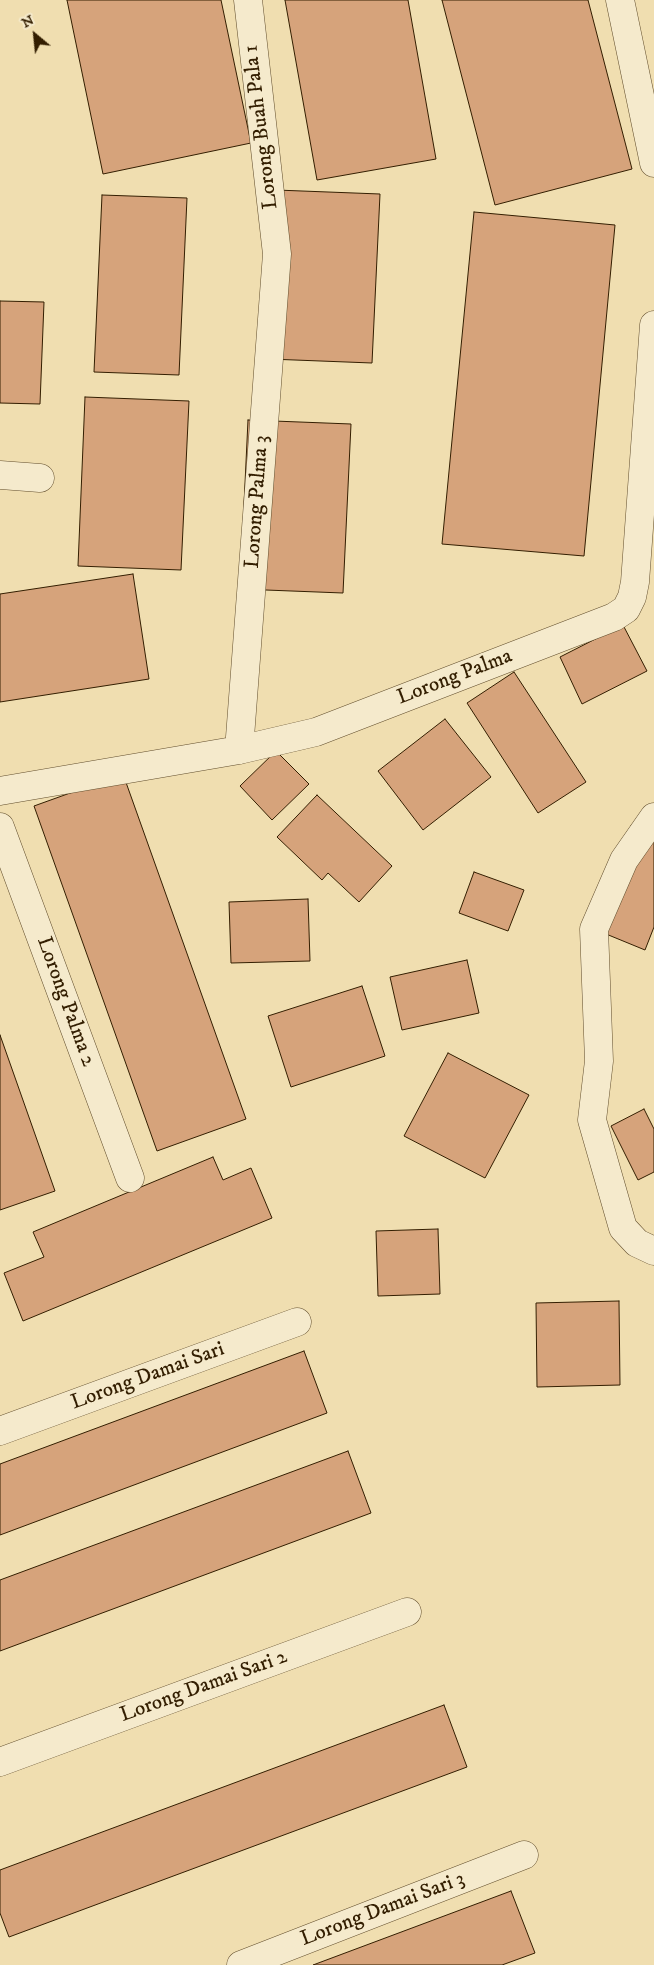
<!DOCTYPE html>
<html>
<head>
<meta charset="utf-8">
<style>
  body { margin:0 }
  #map { position:relative; width:654px; height:1965px; overflow:hidden; background:#f0deb0; font-family:"IM FELL DW Pica",serif }
  canvas { display:block }
  .north { position:absolute; left:10px; top:10px; width:50px; height:50px; -webkit-text-stroke:4px #f5eacc; paint-order:stroke; rotate:332deg; font-size:14px; font-weight:700; line-height:20px; text-align:center; color:#331e01 }
  .north::after { content:''; display:block; margin:auto; width:18px; height:22px; background:#331e01; clip-path:polygon(50% 0,100% 100%,50% 72%,0 100%) }
</style>
</head>
<body>
<div id="map">
<canvas width="654" height="1965"></canvas>
<div class="north">N</div>
</div>
<script>
const ctx = document.querySelector('canvas').getContext('2d');
ctx.lineJoin = 'round';
function fill(path, color) {
  ctx.fillStyle = color;
  ctx.fill(path, 'evenodd');
}
function toPath(rows) {
  const path = new Path2D();
  for (const r of rows) {
    path.moveTo(r[0], r[1]);
    for (let i = 2; i < r.length; i += 2) path.lineTo(r[i], r[i + 1]);
  }
  return path;
}
function strokePath(path, color, width, dash) {
  ctx.strokeStyle = color;
  ctx.lineWidth = width;
  ctx.lineCap = dash ? 'butt' : 'round';
  ctx.setLineDash(dash || []);
  ctx.stroke(path);
}
function label(font, color, halo, rows, align = 'center') {
  ctx.font = font + ' "IM FELL DW Pica",serif';
  ctx.lineWidth = 4;
  ctx.setLineDash([]);
  ctx.textBaseline = 'middle';
  ctx.strokeStyle = halo;
  ctx.fillStyle = color;
  for (const [text, x, y, turn = 0] of rows) {
    ctx.save();
    ctx.translate(x, y);
    ctx.rotate((+turn || 0) * Math.PI / 180);
    ctx.textAlign = isNaN(turn) ? turn : align;
    if (halo) ctx.strokeText(text, 0, 0);
    ctx.fillText(text, 0, 0);
    ctx.restore();
  }
}
const building = toPath([
  [67,0,221,0,251,143,103,174,67,0],
  [285,0,408,0,436,159,317,180,285,0],
  [442,0,588,0,632,169,495,205,442,0],
  [276,190,380,194,372,363,269,359,276,190],
  [102,195,187,198,179,375,94,372,102,195],
  [474,212,615,225,584,556,442,544,474,212],
  [0,301,44,302,40,404,0,403,0,301],
  [85,397,189,401,181,570,78,566,85,397],
  [248,420,351,424,343,593,240,589,248,420],
  [133,574,149,679,0,702,0,594,133,574],
  [623,625,647,671,582,704,560,657,623,625],
  [514,672,586,782,538,813,467,703,514,672],
  [445,719,491,777,423,830,378,771,445,719],
  [276,751,309,784,272,820,240,786,276,751],
  [123,774,246,1119,157,1151,34,806,123,774],
  [317,795,392,866,359,902,328,873,322,880,277,837,317,795],
  [631,826,654,835,654,927,645,950,589,927,631,826],
  [474,872,524,890,508,931,459,913,474,872],
  [308,899,310,961,231,963,229,902,308,899],
  [467,960,479,1013,402,1030,390,977,467,960],
  [362,986,385,1056,291,1087,268,1016,362,986],
  [0,1035,55,1191,0,1210,0,1035],
  [448,1053,529,1095,485,1178,404,1136,448,1053],
  [644,1109,654,1129,654,1172,638,1180,611,1126,644,1109],
  [213,1157,223,1180,251,1168,272,1218,23,1321,4,1273,44,1257,33,1232,213,1157],
  [438,1229,440,1294,378,1296,376,1231,438,1229],
  [619,1301,620,1385,537,1387,536,1303,619,1301],
  [304,1351,327,1413,0,1535,0,1464,304,1351],
  [348,1451,371,1513,0,1651,0,1580,348,1451],
  [444,1705,467,1767,9,1937,0,1913,0,1870,444,1705],
  [511,1891,535,1953,502,1965,313,1965,511,1891]
]);
fill(building, '#d6a37b');
strokePath(building, '#331e01', 1);
const minor = toPath([
  [620,0,654,163],
  [0,475,40,478],
  [239,750,277,254,248,0],
  [0,791,239,750,316,732,614,617,626,609,632,597,635,582,654,325],
  [654,817,624,860,594,929,599,1061,592,1120,623,1228,637,1243,654,1251],
  [0,827,130,1178],
  [0,1431,297,1322],
  [0,1762,407,1612],
  [241,1965,524,1855]
]);
strokePath(minor, '#624e2d', 29);
strokePath(minor, '#f5eacc', 28);
label('21px', '#331e01', '#f5eacc', [
  ["Lorong Buah Pala 1",262,127,-97],
  ["Lorong Palma 3",258,502,-86],
  ["Lorong Palma",455,678,-21],
  ["Lorong Palma 2",65,1002,70],
  ["Lorong Damai Sari",148,1377,-20],
  ["Lorong Damai Sari 2",204,1687,-20],
  ["Lorong Damai Sari 3",383,1910,-21]
]);
</script>
</body>
</html>
